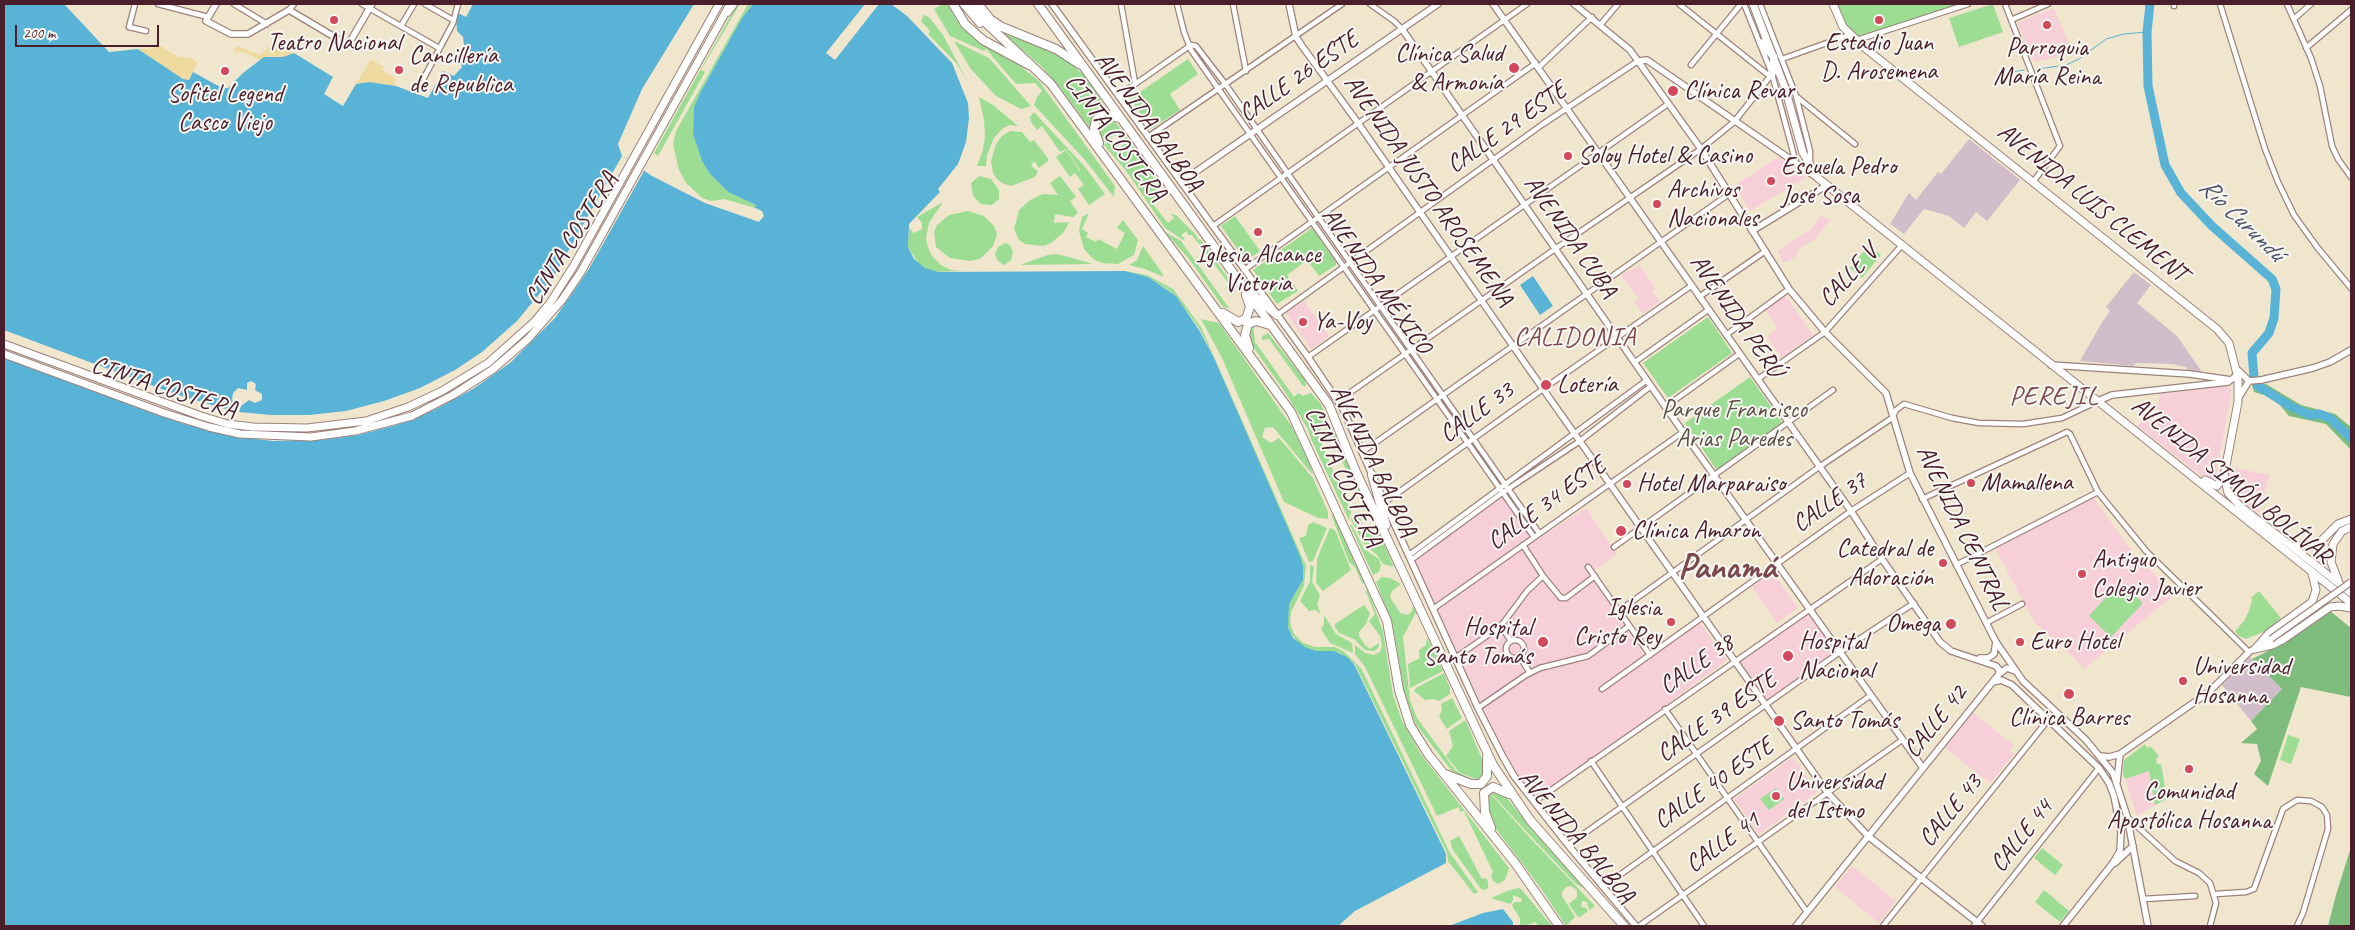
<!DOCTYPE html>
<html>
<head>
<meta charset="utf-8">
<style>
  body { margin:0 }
  #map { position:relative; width:2355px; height:930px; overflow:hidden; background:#f0e6ce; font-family:Caveat,sans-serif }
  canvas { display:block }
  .frame { position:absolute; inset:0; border:5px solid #4a1f2b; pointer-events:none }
  .scale { position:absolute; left:15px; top:25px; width:144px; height:22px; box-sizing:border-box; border:2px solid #4a1f2b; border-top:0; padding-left:6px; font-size:15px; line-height:18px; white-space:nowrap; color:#4a1f2b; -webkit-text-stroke:4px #f6f6f2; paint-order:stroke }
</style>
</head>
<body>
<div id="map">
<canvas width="2355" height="930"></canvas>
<div class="frame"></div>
<div class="scale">200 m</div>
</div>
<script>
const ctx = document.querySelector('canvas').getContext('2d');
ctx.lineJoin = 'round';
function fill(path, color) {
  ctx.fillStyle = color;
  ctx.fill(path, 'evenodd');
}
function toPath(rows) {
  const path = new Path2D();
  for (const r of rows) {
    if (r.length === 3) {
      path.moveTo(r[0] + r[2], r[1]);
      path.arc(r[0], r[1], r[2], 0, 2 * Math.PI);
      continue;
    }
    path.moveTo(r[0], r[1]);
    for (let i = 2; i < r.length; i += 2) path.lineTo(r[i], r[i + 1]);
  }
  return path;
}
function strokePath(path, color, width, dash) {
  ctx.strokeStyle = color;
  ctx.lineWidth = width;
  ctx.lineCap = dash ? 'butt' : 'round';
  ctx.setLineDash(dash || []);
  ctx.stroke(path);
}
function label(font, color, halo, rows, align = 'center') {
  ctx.font = font + ' Caveat,sans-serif';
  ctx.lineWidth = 4;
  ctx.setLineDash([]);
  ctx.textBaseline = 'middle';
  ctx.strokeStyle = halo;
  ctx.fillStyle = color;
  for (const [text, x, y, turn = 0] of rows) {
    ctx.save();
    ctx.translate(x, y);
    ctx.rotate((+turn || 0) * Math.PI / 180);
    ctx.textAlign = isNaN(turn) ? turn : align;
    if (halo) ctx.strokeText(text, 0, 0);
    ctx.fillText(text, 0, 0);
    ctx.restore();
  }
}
fill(toPath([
  [2054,8,2073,53,2034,62,2017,23],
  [1778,157,1807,177,1750,211,1735,185],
  [1822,215,1829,221,1825,226,1815,239,1799,249,1795,258,1783,263,1778,251,1811,229],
  [1639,265,1655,288,1652,291,1660,301,1643,314,1635,302,1639,299,1621,276],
  [1785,295,1813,335,1782,357,1767,337,1778,328,1765,309],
  [1304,301,1329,336,1311,349,1286,313],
  [2227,386,2231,389,2231,395,2216,475,2213,480,2207,480,2137,426,2146,417,2154,423,2160,410,2157,409,2160,394],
  [2229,467,2270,475,2257,516,2233,496,2227,482],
  [1502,495,1535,541,1586,508,1617,554,1589,574,1648,660,1700,623,1727,660,1534,802,1515,775,1414,561],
  [2092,496,2134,554,2175,594,2084,669,2060,644,2035,623,1994,546],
  [1773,573,1798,608,1777,623,1752,587],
  [1808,609,1840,652,1766,704,1735,661],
  [1973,713,2014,745,2010,751,2014,754,1990,783,1945,748],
  [1793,757,1817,792,1759,834,1734,799],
  [2149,771,2155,805,2137,816,2125,779],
  [1852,866,1896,901,1879,923,1835,887]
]), '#f6cfd8');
fill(toPath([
  [1969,139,2020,180,1987,221,1976,212,1964,228,1949,216,1924,209,1904,234,1890,224,1909,193,1916,200,1938,172,1941,174],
  [2134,272,2151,285,2137,303,2177,336,2202,372,2188,371,2186,367,2172,364,2136,363,2134,366,2080,361,2101,324,2110,311,2106,307],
  [2250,657,2282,689,2251,721,2222,685]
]), '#d1bdca');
fill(toPath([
  [737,4,740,4,701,70,705,72,658,156,654,153],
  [748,4,753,4,742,18,700,93,694,108,693,134,702,161,710,174,728,192,756,205,755,208,724,199,711,201,702,198,686,183,679,170,673,144,676,131],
  [943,4,948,5,956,19,971,36,984,45,1010,58,1039,81,1115,186,1114,197,1085,160,1034,105,1037,97,1042,91,1035,83,1016,84,986,49,984,51,950,36,934,9],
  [1833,4,1968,4,1856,41,1849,35],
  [1993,4,2003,32,1959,47,1949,18],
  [924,15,929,17,943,35,969,84,957,64,928,34,930,31,921,21],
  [990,22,1062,56,1085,76,1108,111,1102,111,1093,118,1092,131,1061,89,1041,66],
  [954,41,989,58,1031,106,1021,109,996,96,970,68],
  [1188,59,1198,74,1170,94,1180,110,1151,129,1130,99],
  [979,97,993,105,1018,126,1010,125,1003,128,994,138,987,155,986,166,977,166,983,150,985,137,984,120],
  [1034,112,1085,167,1105,194,1089,205,1078,189,1084,185,1075,173,1070,177,1056,157,1066,150,1079,170,1075,173,1080,170,1066,149,1060,152,1042,126,1037,130,1031,122,1030,117],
  [1103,116,1114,120,1130,142,1114,135,1103,143,1097,130,1098,121],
  [1010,131,1022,132,1030,142,1034,140,1049,160,1039,168,1034,161,1031,166,1038,171,1035,177,1011,186,1002,183,996,178,993,173,991,161,996,144,1002,136],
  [1112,138,1119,148,1125,143,1132,144,1156,179,1162,195,1152,203,1168,223,1174,218,1171,214,1176,215,1196,235,1198,240,1200,239,1233,285,1233,291,1227,290,1226,287,1229,284,1192,235,1188,235,1187,231,1181,235,1185,239,1183,240,1165,228,1127,172,1104,145],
  [979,176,991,179,999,190,999,199,992,205,981,204,973,196,971,183],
  [1060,176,1076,197,1070,201,1078,213,1073,217,1055,214,1054,223,1069,222,1064,232,1051,243,1043,246,1025,244,1019,240,1014,229,1019,210,1030,200,1043,194,1058,195,1062,201,1050,183],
  [943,202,929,223,926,237,927,245,932,256,941,265,951,270,961,271,932,272,919,264,908,247,909,228,914,233,922,229,922,223,917,217],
  [968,211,984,216,994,226,997,234,993,246,980,259,970,261,950,258,936,247,934,232,937,225,949,215],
  [1089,213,1082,229,1088,233,1086,237,1096,242,1098,239,1117,249,1125,233,1117,228,1123,220,1138,240,1134,255,1118,264,1102,263,1093,259,1084,249,1079,231,1082,217],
  [1235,216,1260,251,1246,261,1221,226],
  [1312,228,1336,262,1336,265,1319,276,1307,260,1287,275,1298,291,1277,304,1253,270],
  [1165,232,1181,241,1229,308,1223,307,1189,259],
  [1005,243,1010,245,1013,252,1011,260,1004,265,997,260,995,254,998,247],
  [1869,245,1881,255,1862,278,1850,268],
  [1143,246,1162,273,1164,277,1145,269,1129,265,1137,260],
  [1056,254,1069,257,1093,264,1020,265,1048,255],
  [1125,271,1147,275,1173,289,1201,327,1306,566,1304,586,1291,612,1290,622,1294,634,1303,643,1315,647,1335,647,1343,651,1361,668,1450,853,1478,892,1474,894,1448,861,1447,853,1355,664,1338,652,1316,651,1305,647,1297,642,1291,633,1288,627,1287,612,1289,604,1303,580,1303,566,1214,358,1199,328,1174,294,1148,277],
  [1708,317,1732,353,1668,398,1643,363],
  [1201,319,1219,323,1292,427,1310,464,1313,475,1273,427,1265,428,1262,437,1271,443,1279,438,1313,478,1328,512,1328,519,1318,518,1284,502,1222,358],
  [1253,325,1255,342,1294,397,1298,393,1303,396,1311,393,1321,404,1328,421,1322,424,1320,431,1317,433,1351,512,1349,520,1311,439,1308,429,1283,389,1253,347,1248,338,1249,329],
  [1268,333,1305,380,1306,386,1303,386,1269,339,1262,340,1262,336],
  [1750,377,1784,425,1718,472,1685,423],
  [1326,426,1330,426,1333,430,1369,507,1367,511,1362,509,1363,506,1327,429,1325,429],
  [1358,512,1362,523,1358,526,1362,535,1377,528,1394,567,1383,564,1377,555,1364,544,1351,520,1352,516],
  [1331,514,1336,519,1365,583,1362,583,1355,567,1349,562],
  [1313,522,1327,528,1313,561,1309,562,1299,538,1306,536,1308,525],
  [1350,525,1352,525,1364,549,1379,559,1381,565,1379,572,1373,575],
  [1330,528,1335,530,1351,570,1323,591,1316,583,1317,559],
  [1310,565,1314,567,1312,582,1320,595,1317,605,1321,614,1315,610,1309,611,1300,601,1310,581],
  [1382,577,1390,578,1401,584,1392,591,1390,597,1400,613,1408,615,1412,611,1413,606,1416,612,1403,637,1410,700,1417,718,1456,771,1478,782,1454,774,1415,723,1404,691,1393,626,1376,582],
  [2120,582,2143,603,2111,637,2089,616],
  [1367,588,1383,631,1393,695,1402,721,1420,753,1509,868,1505,880,1498,884,1493,881,1491,876,1493,872,1464,811,1460,812,1459,807,1437,816,1365,667,1355,654,1355,645,1365,653,1374,655,1380,652,1382,646,1380,636,1369,621,1375,614,1366,592],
  [2259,591,2281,618,2266,631,2246,639,2239,636,2235,631,2244,621,2249,611,2252,600,2251,598],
  [1364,605,1370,613,1366,624,1359,632,1359,636,1365,645,1370,649,1379,643,1379,647,1374,651,1365,650,1354,639,1339,633,1335,627,1335,624],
  [1324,615,1336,634,1352,643,1353,653,1330,643,1321,629,1324,624],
  [1427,637,1443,671,1410,688,1408,664,1420,658,1419,650,1426,645],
  [1444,673,1450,688,1450,694,1439,701,1433,699,1425,700,1414,691,1416,688],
  [1452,698,1462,718,1447,729,1439,717,1442,710,1441,704],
  [1464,721,1466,721,1484,764,1485,772,1480,781,1459,772,1446,756,1453,746,1449,731],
  [2288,735,2300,739,2291,764,2280,760],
  [2145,744,2147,748,2150,746,2159,756,2156,759,2157,764,2161,764,2167,799,2155,805,2149,771,2125,779,2123,773,2124,760],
  [1776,788,1784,799,1769,810,1760,799],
  [1493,790,1503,793,1534,832,1587,890,1576,884,1538,844,1490,792],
  [1489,792,1531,839,1595,906,1589,910,1587,902,1582,901,1581,907,1586,908,1588,911,1580,917,1577,916,1569,904,1577,897,1577,890,1571,886,1566,887,1562,892,1562,896,1575,917,1567,925,1568,926,1566,926,1540,887,1493,825,1487,810,1487,796],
  [1459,836,1482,879,1486,878,1488,882,1488,888,1485,890,1481,889,1453,850,1450,841],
  [2042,848,2063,865,2055,875,2034,858],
  [1519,888,1522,890,1552,926,1539,926,1535,922,1526,926,1520,926,1520,918,1512,906,1514,902,1521,902,1522,899,1513,895,1513,901,1510,904,1491,898,1510,890],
  [2044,890,2069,911,2060,922,2035,902]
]), '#9cdd93');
fill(toPath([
  [2266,384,2301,405,2335,414,2351,427,2351,450,2326,424,2289,416,2274,398,2254,392,2252,385],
  [2330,611,2351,628,2351,697,2301,687,2268,786,2254,774,2261,761,2257,744,2241,743,2257,729,2251,721,2282,689,2252,659,2288,641],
  [2351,847,2351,926,2328,926,2336,895]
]), '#7dbc7d');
fill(toPath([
  [274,43,278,43,294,53,283,57,270,56,260,60,245,53,238,51,236,54,234,53,237,46,260,55],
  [159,45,178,57,191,58,197,63,189,80,183,79,167,70,138,49,152,49],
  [371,59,384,67,382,70,395,78,396,86,369,82,356,84]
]), '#eeda9e');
fill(toPath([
  [4,4,64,4,109,52,138,49,183,79,189,80,193,72,222,88,228,88,243,73,264,57,283,57,294,53,333,77,324,94,343,106,356,84,369,82,396,86,428,98,443,71,454,76,462,67,461,63,465,52,463,37,457,31,456,16,458,13,466,17,473,4,694,4,642,89,618,144,622,156,652,176,705,203,759,222,764,216,762,211,755,208,756,205,728,192,710,174,702,161,693,134,694,107,700,93,742,18,753,4,891,4,907,16,952,63,968,103,969,118,966,142,958,164,938,189,940,192,909,224,908,247,914,259,925,268,938,272,1125,271,1148,277,1176,296,1199,330,1214,358,1300,556,1303,566,1303,580,1289,604,1288,627,1293,638,1305,647,1316,651,1334,651,1347,657,1354,664,1446,854,1446,863,1355,911,1338,926,4,926],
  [1533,276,1553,306,1540,315,1520,285],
  [1503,909,1513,922,1513,926,1449,926,1483,913]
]), '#58b3d6');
fill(toPath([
  [865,4,879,4,835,60,826,53],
  [622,156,644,171,589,269,555,318,510,363,473,389,434,410,396,425,358,435,321,440,273,441,231,436,181,423,4,358,4,330,175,394,222,408,236,411,237,405,232,400,233,393,238,388,247,390,247,383,251,381,256,384,255,390,262,394,262,400,255,403,249,400,241,406,239,412,271,415,309,415,346,411,384,401,420,388,455,370,482,352,517,321,554,276]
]), '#f0e6ce');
strokePath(toPath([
  [2037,69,2066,65,2079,59,2106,39,2124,34,2147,32],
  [1997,80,2007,73,2024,70]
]), '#58b3d6', 1);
strokePath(toPath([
  [2150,4,2147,32,2148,86,2165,165,2181,193,2212,226,2272,279,2276,289,2274,318,2269,333,2252,353,2254,377,2258,386,2290,406,2310,415,2320,414,2331,419,2351,438]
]), '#58b3d6', 9);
const street = toPath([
  [135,4,129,27,146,31],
  [158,4,208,17],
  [234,4,267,24],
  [362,4,439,48],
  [425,4,453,20],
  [1121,4,1135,83],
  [1177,4,1184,32,1191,50,1534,537],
  [1233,4,1246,71],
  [1370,4,1394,21,1402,29],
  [1679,4,1767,74,1772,74],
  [1744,4,1772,74,1796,163],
  [1760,4,1796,96,1810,151,1810,163],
  [2005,4,2060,146,2033,182],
  [2174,4,2174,6],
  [2220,4,2265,149,2278,182,2294,215,2317,247,2351,288],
  [2287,4,2311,58,2320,86,2332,146,2338,159,2351,177],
  [289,10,294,4],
  [2294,19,2311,4],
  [2011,20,2048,4],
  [1601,24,1618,4],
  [401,26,414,4],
  [1857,40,1968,4],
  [1191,45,1196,46,1226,85,1539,533],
  [2306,48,2351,10],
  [1782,59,1849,35],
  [1691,65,1741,4],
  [1539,67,1592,17],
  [417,91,453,23,458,4],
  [1118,96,1191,45],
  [1797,97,1855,144],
  [1148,137,1342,4],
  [1213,226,1527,4],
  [1244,270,1536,63],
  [1699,297,1764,252],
  [1277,315,1543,124,1638,61],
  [1726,335,1789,289],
  [1308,357,1668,104],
  [1635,362,1708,310],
  [1758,379,1825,332,1902,245],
  [1338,401,1555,249,1701,149,1734,122,1772,74],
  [1665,407,1739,354],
  [1362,452,1729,194],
  [1922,499,2067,432,2070,434,2098,492,2146,551,2249,652],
  [1385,502,1543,389,1691,286],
  [1523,545,1543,576,1561,598,1566,598,1595,576],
  [1614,547,1833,390],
  [1409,555,1647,380],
  [1411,560,1502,493,1580,441,1651,386],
  [1956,565,2098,492],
  [1588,567,1650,655],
  [1433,609,1683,432],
  [1619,611,1819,467,1892,418,1896,410,1904,404,1952,418,1979,423,2023,424,2062,418,2098,401],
  [1986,623,2022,604],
  [1501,626,1511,641],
  [1515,649,9],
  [1520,657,1530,673],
  [1455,658,1501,626,1527,591,1543,576],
  [1602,689,1851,511,1910,473],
  [1478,708,1526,675,1540,668,1588,656,1629,626],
  [1665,709,1807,912],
  [1591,761,1704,926],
  [1534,802,1882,559],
  [2128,818,2175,861,2199,873,2210,883,2216,903,2210,926],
  [1568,845,1840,652,1914,603],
  [1603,887,1871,695],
  [2215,894,2246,892,2254,889,2283,809,2297,800,2311,801,2322,807,2327,815,2328,829,2303,913,2297,926],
  [2143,899,2195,896],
  [1639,926,1902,740],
  [1883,926,2048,720],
  [1974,926,2099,768]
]);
const secondary = toPath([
  [216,4,206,21,231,34,248,34,289,10,348,45,372,4],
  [1052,4,1308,357,1343,409,1373,477],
  [1289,4,1296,37,1302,46,1358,123,1529,369,1827,792,1868,836,1982,926],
  [1493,4,1851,511,1882,559,1940,642,1951,651,1996,666,1999,670,1999,674],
  [1574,4,1630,50,1701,149,1789,289,1825,332,1886,393,1910,473,1996,642,2023,681,2086,740,2113,773,2127,816,2148,926],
  [1402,29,1683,432,1923,768],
  [1638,61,1647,60,1816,177],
  [1181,182,1438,4],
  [1752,231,1827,185],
  [2051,365,2190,374,2231,380,2238,374],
  [2239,371,2249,381,2261,380,2313,368,2330,362,2351,350],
  [2239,397,2249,381],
  [2098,401,2112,395,2228,382],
  [1379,490,1478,708,1503,757,1514,776,1568,845,1636,926],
  [1980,658,1988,658,1994,654,1996,642],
  [1993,682,2001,680,2012,685,2099,768,2109,783,2114,796,2121,832,2120,851,2113,863,2063,926],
  [2101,756,2109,757,2120,754,2209,692,2249,652,2271,639],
  [2117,782,2120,754],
  [2115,863,2133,846],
  [1796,926,1999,674,2007,668,2015,671]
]);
const primary = toPath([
  [1753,4,1785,88,1803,153,1818,178,2351,603],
  [1833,4,1843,27,1865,48,2217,329,2229,343,2238,378,2238,402,2224,476,2228,493,2240,506,2351,593],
  [1761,43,1774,57,1772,74],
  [4,344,201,416,228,424,253,427,307,428,366,421,408,407,442,391,488,363,535,321,550,303,573,267,719,4],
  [4,354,164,413,209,427,240,434,311,437,355,431,412,416,453,395,492,370,528,339,562,300,581,272,728,8],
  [2205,480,2217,486,2224,476],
  [2294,546,2312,546,2321,541,2338,524,2351,519],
  [2338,580,2331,562,2333,544,2342,531,2351,527],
  [2255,649,2272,645,2284,639,2330,607,2339,606,2351,608],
  [2255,649,2269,633,2312,602,2316,590,2312,573]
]);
const highway = toPath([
  [953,4,965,24,983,40,1029,65],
  [964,4,980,23],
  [971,4,987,24,1051,84,1291,412,1387,621,1399,690,1410,725,1428,754,1515,863,1559,926],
  [978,4,991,20,1002,27,1056,49,1079,64],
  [1038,4,1329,405,1356,472,1493,765,1530,820,1624,926],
  [727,12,733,4],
  [1099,143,1094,129,1096,120,1104,114,1120,118],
  [1252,294,1277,315],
  [1223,313,1238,322,1246,319,1250,307,1246,295],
  [1249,348,1245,335,1248,324,1256,321,1270,325],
  [1372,475,1386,525],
  [1445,774,1471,784,1481,784,1487,776,1487,757],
  [1491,828,1485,812,1484,793,1493,787,1509,794]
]);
strokePath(street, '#9d827c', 7);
strokePath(secondary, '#9d827c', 8);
strokePath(primary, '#9d827c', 9);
strokePath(highway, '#9d827c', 10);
strokePath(street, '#fff', 4.5);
strokePath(secondary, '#fff', 5.5);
strokePath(primary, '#fff', 7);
strokePath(highway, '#fff', 8);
const secondaryBridge = toPath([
  [2271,639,2351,582]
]);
strokePath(secondaryBridge, '#9d827c', 8, []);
strokePath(secondaryBridge, '#fff', 5.5);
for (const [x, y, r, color] of [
  [334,20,5,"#d1495b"],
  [1879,20,5,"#d1495b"],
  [2047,25,5,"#d1495b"],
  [1514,68,6,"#d1495b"],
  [399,70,5,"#d1495b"],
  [225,71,5,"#d1495b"],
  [1673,91,6,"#d1495b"],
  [1568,156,5,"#d1495b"],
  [1771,181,5,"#d1495b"],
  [1657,204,5,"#d1495b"],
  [1258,232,5,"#d1495b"],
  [1303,322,5,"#d1495b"],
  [1546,385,6,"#d1495b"],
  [1971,483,5,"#d1495b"],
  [1627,484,5,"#d1495b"],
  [1621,531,6,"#d1495b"],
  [1943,563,5,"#d1495b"],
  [2082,574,5,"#d1495b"],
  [1671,622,5,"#d1495b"],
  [1951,624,6,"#d1495b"],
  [1543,642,6,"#d1495b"],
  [2020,642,5,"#d1495b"],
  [1788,656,6,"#d1495b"],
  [2183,681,5,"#d1495b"],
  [2069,694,6,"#d1495b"],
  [1779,721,6,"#d1495b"],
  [2189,769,5,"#d1495b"],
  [1776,796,5,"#d1495b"]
]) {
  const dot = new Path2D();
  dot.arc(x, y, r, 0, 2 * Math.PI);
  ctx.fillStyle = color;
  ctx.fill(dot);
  strokePath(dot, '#f6f6f2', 2);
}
label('25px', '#4a1f2b', '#f6f6f2', [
  ["Teatro Nacional",334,43,"center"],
  ["Estadio Juan",1879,43,"center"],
  ["D. Arosemena",1879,72,"center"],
  ["Parroquia",2047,48,"center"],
  ["María Reina",2047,77,"center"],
  ["Clínica Salud",1503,54,"right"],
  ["& Armonía",1503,83,"right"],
  ["Cancillería",409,56],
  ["de Republica",409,85],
  ["Clínica Revar",1684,91],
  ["Sofitel Legend",225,94,"center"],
  ["Casco Viejo",225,123,"center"],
  ["Soloy Hotel & Casino",1578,156],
  ["Escuela Pedro",1781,167],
  ["José Sosa",1781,196],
  ["Archivos",1667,190],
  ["Nacionales",1667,219],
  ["Iglesia Alcance",1258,255,"center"],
  ["Victoria",1258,284,"center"],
  ["Ya-Voy",1313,322],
  ["Lotería",1557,385],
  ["Mamallena",1981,483],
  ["Hotel Marparaiso",1637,484],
  ["Clínica Amaron",1632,531],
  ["Catedral de",1933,549,"right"],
  ["Adoración",1933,578,"right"],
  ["Antiguo",2092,560],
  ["Colegio Javier",2092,589],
  ["Iglesia",1661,608,"right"],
  ["Cristo Rey",1661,637,"right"],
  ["Omega",1940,624,"right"],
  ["Hospital",1532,628,"right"],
  ["Santo Tomás",1532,657,"right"],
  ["Hospital",1799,642],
  ["Nacional",1799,671],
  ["Euro Hotel",2030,642],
  ["Universidad",2193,667],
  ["Hosanna",2193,696],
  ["Clínica Barres",2069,718,"center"],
  ["Santo Tomás",1790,721],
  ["Universidad",1786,782],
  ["del Istmo",1786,811],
  ["Comunidad",2189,792,"center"],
  ["Apostólica Hosanna",2189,821,"center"]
], 'left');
label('25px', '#4a1f2b', '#f6f6f2', [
  ["CALLE 26 ESTE",1299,77,-35],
  ["AVENIDA BALBOA",1148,122,54],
  ["CALLE 29 ESTE",1507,128,-35],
  ["CINTA COSTERA",1115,138,53],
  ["AVENIDA JUSTO AROSEMENA",1428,191,55],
  ["AVENIDA LUIS CLEMENT",2092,203,39],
  ["AVENIDA CUBA",1570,237,55],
  ["CINTA COSTERA",572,239,-58],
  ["CALLE V",1849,276,-48],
  ["AVENIDA MÉXICO",1376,281,55],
  ["AVENIDA PERÚ",1736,316,55],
  ["CINTA COSTERA",164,388,18],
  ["CALLE 33",1477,413,-36],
  ["AVENIDA BALBOA",1373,461,64],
  ["CINTA COSTERA",1343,477,65],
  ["AVENIDA SIMÓN BOLÍVAR",2231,481,39],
  ["CALLE 37",1830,503,-35],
  ["CALLE 34 ESTE",1547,504,-36],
  ["AVENIDA CENTRAL",1962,528,64],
  ["CALLE 38",1697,665,-35],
  ["CALLE 39 ESTE",1717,717,-35],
  ["CALLE 42",1936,722,-51],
  ["CALLE 40 ESTE",1714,784,-35],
  ["CALLE 43",1951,811,-51],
  ["CALLE 44",2022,836,-52],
  ["AVENIDA BALBOA",1576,837,50],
  ["CALLE 41",1723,843,-36]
]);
label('25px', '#5e4e45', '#f6f6f2', [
  ["Parque Francisco",1734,410],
  ["Arias Paredes",1734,439]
]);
label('italic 26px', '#4f5367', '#f6f6f2', [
  ["Río Curundú",2241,220,44]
]);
ctx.letterSpacing = '1px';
label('26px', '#7b494d', '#f6f6f2', [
  ["CALIDONIA",1575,338],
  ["PEREJIL",2054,397]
]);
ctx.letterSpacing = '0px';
label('bold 35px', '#7b494d', '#f6f6f2', [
  ["Panamá",1727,569]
]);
</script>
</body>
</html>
